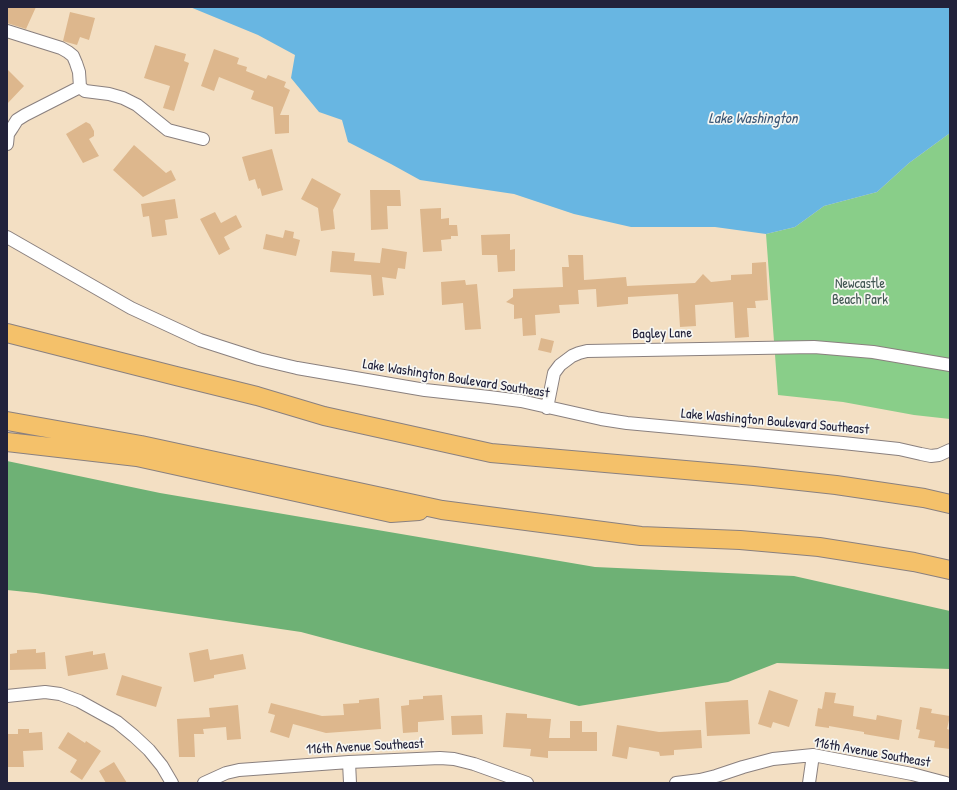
<!DOCTYPE html>
<html>
<head>
<meta charset="utf-8">
<style>
  body { margin:0 }
  #map { position:relative; width:957px; height:790px; overflow:hidden; background:#f3dfc3; font-family:"Patrick Hand",sans-serif }
  canvas { display:block }
  .frame { position:absolute; inset:0; border:8px solid #22223b; pointer-events:none }
</style>
</head>
<body>
<div id="map">
<canvas width="957" height="790"></canvas>
<div class="frame"></div>
</div>
<script>
const ctx = document.querySelector('canvas').getContext('2d');
ctx.lineJoin = 'round';
function fill(path, color) {
  ctx.fillStyle = color;
  ctx.fill(path, 'evenodd');
}
function toPath(rows) {
  const path = new Path2D();
  for (const r of rows) {
    path.moveTo(r[0], r[1]);
    for (let i = 2; i < r.length; i += 2) path.lineTo(r[i], r[i + 1]);
  }
  return path;
}
function strokePath(path, color, width, dash) {
  ctx.strokeStyle = color;
  ctx.lineWidth = width;
  ctx.lineCap = dash ? 'butt' : 'round';
  ctx.setLineDash(dash || []);
  ctx.stroke(path);
}
function label(font, color, halo, rows, align = 'center') {
  ctx.font = font + ' "Patrick Hand",sans-serif';
  ctx.lineWidth = 3.5;
  ctx.setLineDash([]);
  ctx.textBaseline = 'middle';
  ctx.strokeStyle = halo;
  ctx.fillStyle = color;
  for (const [text, x, y, turn = 0] of rows) {
    ctx.save();
    ctx.translate(x, y);
    ctx.rotate((+turn || 0) * Math.PI / 180);
    ctx.textAlign = isNaN(turn) ? turn : align;
    if (halo) ctx.strokeText(text, 0, 0);
    ctx.fillText(text, 0, 0);
    ctx.restore();
  }
}
fill(toPath([
  [950,133,950,419,914,415,843,402,778,395,766,234,795,227,824,206,877,192,909,163]
]), '#89ce89');
fill(toPath([
  [7,461,160,493,595,567,794,576,950,611,950,669,777,663,728,682,579,706,301,632,36,593,7,590]
]), '#6eb175');
fill(toPath([
  [190,7,950,7,950,133,909,163,877,192,824,206,795,227,766,234,715,227,631,227,574,214,514,194,420,180,391,164,348,142,342,120,319,112,291,78,295,55,258,35]
]), '#68b6e2');
fill(toPath([
  [7,7,36,7,26,29,7,23],
  [70,12,95,18,89,40,80,37,77,45,63,41],
  [155,45,186,54,184,61,189,63,174,111,163,108,170,86,144,78],
  [214,49,239,58,237,64,247,67,246,71,266,79,268,75,286,82,284,87,290,90,280,115,289,115,289,133,275,134,273,107,251,99,254,91,219,77,214,91,201,86],
  [7,69,24,86,7,104],
  [86,122,90,124,94,131,94,136,89,139,99,156,83,163,66,134],
  [134,145,166,173,171,170,176,180,143,197,113,170],
  [272,149,283,190,262,196,260,188,258,189,255,179,249,181,242,157],
  [312,178,341,194,333,210,335,229,321,231,318,208,301,199],
  [370,190,400,190,401,206,387,206,388,229,371,230],
  [175,199,178,218,165,220,167,235,152,237,149,216,143,217,141,204],
  [441,208,441,219,449,218,449,225,457,225,458,236,451,236,451,239,441,240,442,251,423,252,420,209],
  [215,212,221,223,236,215,242,227,224,237,230,249,219,255,200,219],
  [285,230,294,232,293,238,300,240,296,256,263,249,266,234,283,238],
  [510,234,510,250,515,249,515,271,498,272,497,255,482,255,481,235],
  [382,248,407,252,405,269,398,268,396,279,382,277,384,295,373,296,371,275,330,272,332,251,355,253,354,261,380,263],
  [568,255,583,255,584,280,626,277,627,286,695,283,703,274,711,282,731,280,731,275,752,274,752,263,766,262,768,300,755,301,756,308,747,308,749,337,735,338,733,302,695,305,696,326,680,327,678,294,628,297,628,304,597,307,596,289,578,290,579,304,559,305,560,313,535,315,536,335,523,336,522,318,514,319,514,305,506,302,513,297,513,289,563,287,562,267,569,267],
  [465,280,466,285,477,284,481,329,465,330,463,303,442,305,441,282],
  [541,338,554,341,551,353,538,350],
  [36,649,36,653,45,652,46,669,10,670,10,654,17,653,17,650],
  [208,649,210,660,243,654,246,669,214,675,214,678,194,682,189,653],
  [93,651,93,655,105,653,108,669,68,676,65,656],
  [122,675,162,687,156,707,116,695],
  [769,690,798,700,789,727,773,722,771,728,758,724],
  [825,692,836,693,834,703,854,706,853,716,876,720,877,715,902,720,899,740,864,734,864,732,829,726,829,728,815,726,818,708,822,709],
  [442,695,444,720,418,722,418,732,403,733,401,706,409,705,409,700,423,699,423,696],
  [379,698,381,729,326,733,293,724,289,738,270,732,275,715,268,713,271,703,322,716,344,715,343,704,359,703,359,700],
  [748,700,750,734,707,736,705,702],
  [238,705,241,739,227,740,226,727,203,729,204,734,194,734,195,757,179,757,177,719,210,717,209,708],
  [920,707,932,709,931,713,950,716,947,729,950,730,950,749,934,747,935,741,918,738,920,730,916,729],
  [506,713,527,714,527,718,551,719,549,738,570,738,570,721,582,721,582,732,597,732,597,751,548,751,548,758,530,756,531,749,503,747],
  [482,715,483,734,452,735,451,716],
  [617,725,659,732,701,730,702,748,674,750,674,755,660,756,659,752,629,747,627,759,612,756],
  [18,729,29,729,29,733,42,732,43,750,23,751,24,767,7,767,7,734,18,734],
  [68,732,85,743,86,741,101,751,82,780,70,772,77,760,58,748],
  [114,762,127,783,106,783,99,771]
]), '#ddb78d');
const minor = toPath([
  [7,31,61,48,68,52,73,56,76,63,79,72,80,87,85,91,109,94,123,98,137,105,168,130,203,139],
  [7,144,8,134,12,128,17,120,25,115,80,87],
  [7,237,131,308,200,340,259,359,297,368,425,390,489,397,521,401,601,419,627,423,843,443,899,449,921,454,931,456,939,455,950,450],
  [547,408,554,373,560,365,572,356,579,353,587,351,814,347,873,352,950,365],
  [7,696,45,692,60,694,79,701,117,722,134,736,149,750,162,766,172,783],
  [349,762,350,783],
  [204,783,226,773,239,770,349,762,440,758,454,759,474,764,527,783],
  [676,783,700,780,716,776,743,767,773,759,813,755,912,774,946,783],
  [809,783,813,755]
]);
const highway = toPath([
  [7,333,176,376,257,396,324,416,491,453,754,476,836,485,924,498,950,504],
  [7,421,141,445,442,510,641,536,740,540,819,547,914,562,950,570],
  [7,442,137,457,391,513,419,511]
]);
strokePath(minor, '#8a807f', 14);
strokePath(highway, '#8a807f', 20);
strokePath(minor, '#fff', 12);
strokePath(highway, '#f4c16a', 18);
label('14px', '#415652', '#f6f6f2', [
  ["Newcastle",860,284],
  ["Beach Park",860,300]
]);
label('14px', '#22223b', '#f6f6f2', [
  ["Bagley Lane",662,334,-1],
  ["Lake Washington Boulevard Southeast",456,379,9],
  ["Lake Washington Boulevard Southeast",775,422,5],
  ["116th Avenue Southeast",365,747,-3],
  ["116th Avenue Southeast",872,753,10]
]);
label('italic 15px', '#3a5675', '#f6f6f2', [
  ["Lake Washington",753,119]
]);
</script>
</body>
</html>
